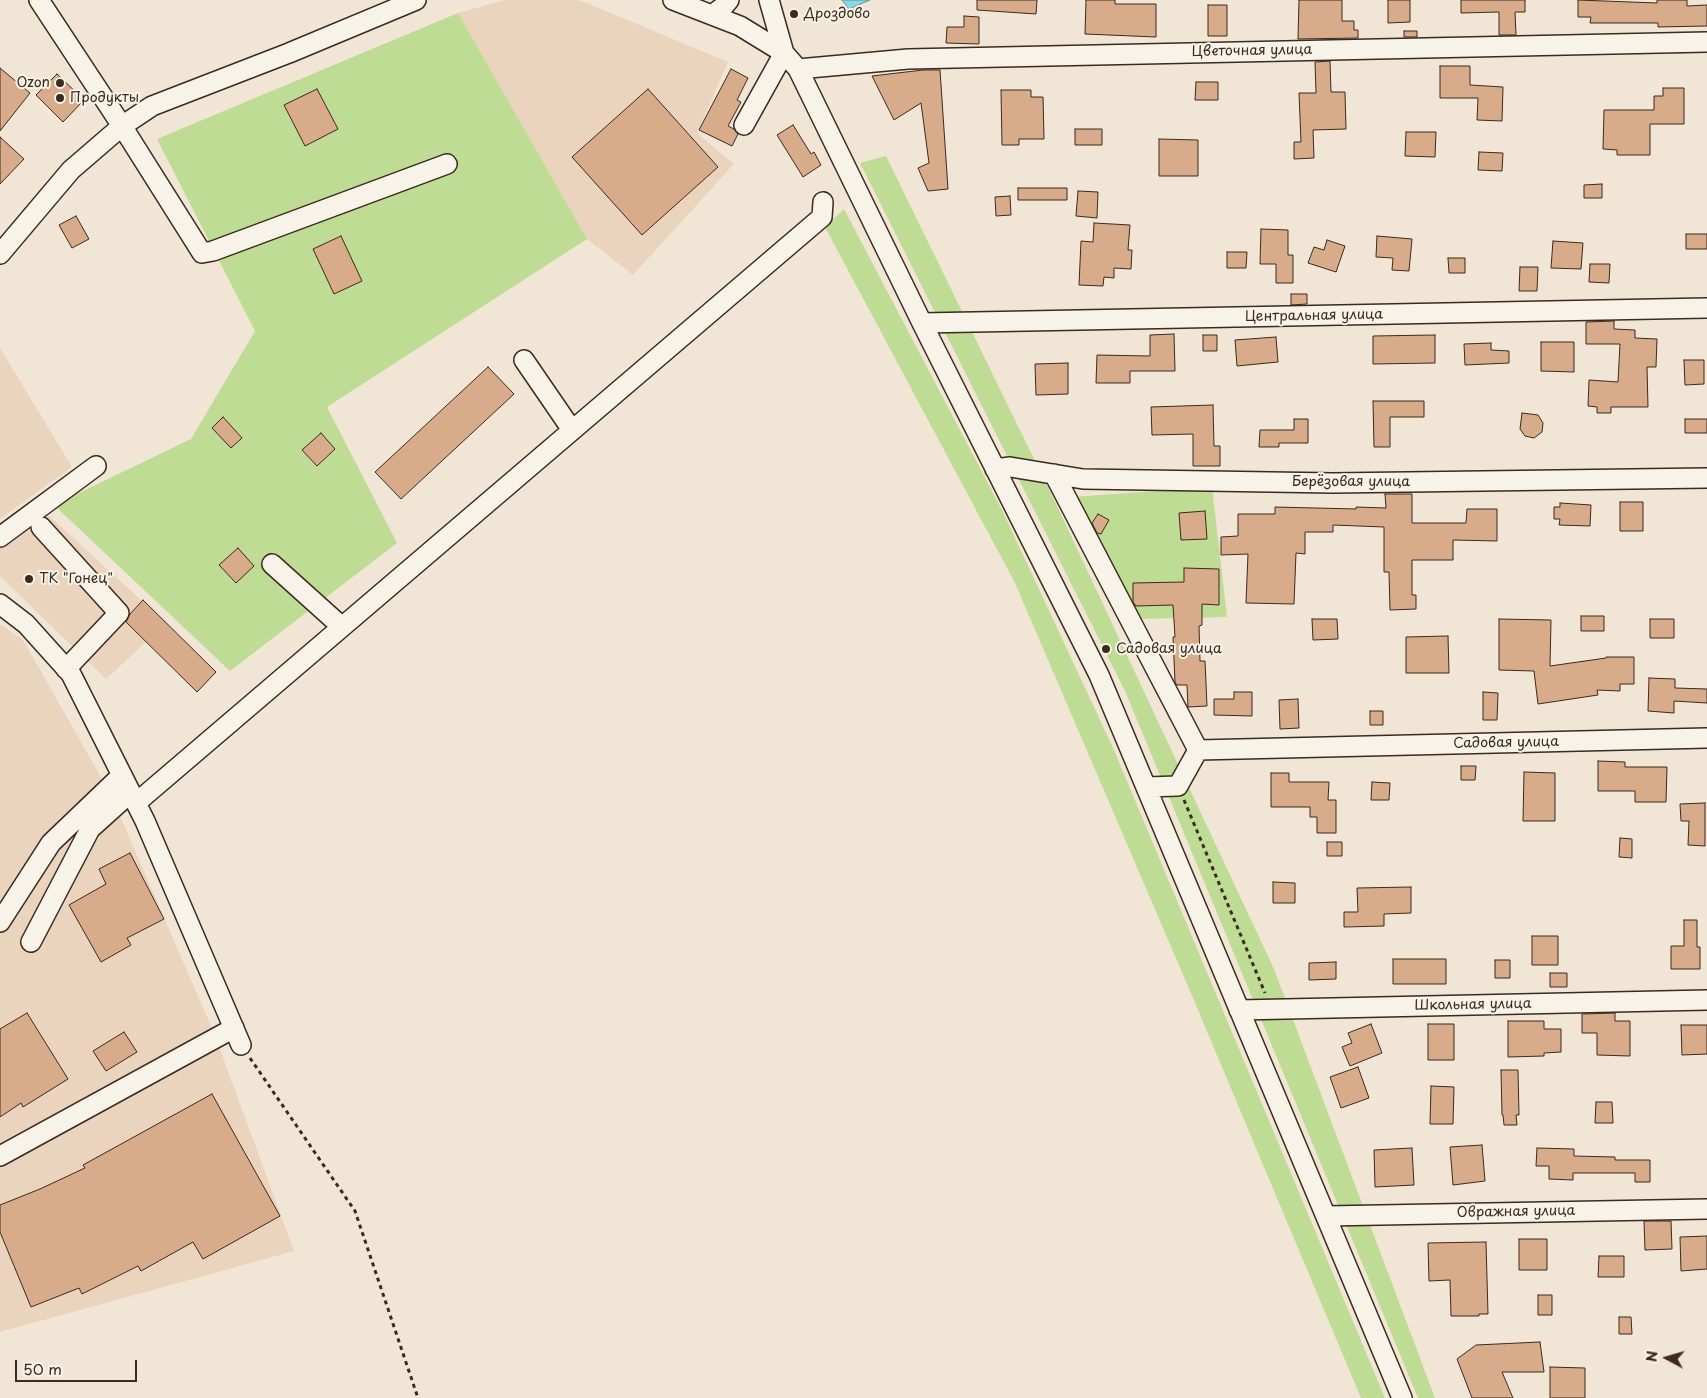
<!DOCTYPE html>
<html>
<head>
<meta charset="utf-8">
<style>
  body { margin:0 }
  #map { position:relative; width:1707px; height:1398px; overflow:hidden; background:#f1e5d5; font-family:"Playpen Sans",sans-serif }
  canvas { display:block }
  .north { position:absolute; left:1642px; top:1333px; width:50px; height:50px; -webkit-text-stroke:4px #f7f3e8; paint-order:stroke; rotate:276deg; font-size:14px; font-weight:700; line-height:20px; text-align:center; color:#3b2a1e }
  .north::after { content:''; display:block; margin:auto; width:18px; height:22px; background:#3b2a1e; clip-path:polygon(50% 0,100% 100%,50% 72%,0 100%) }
  .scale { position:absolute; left:15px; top:1360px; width:122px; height:22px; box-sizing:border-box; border:2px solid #3b2a1e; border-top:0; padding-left:6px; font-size:15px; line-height:18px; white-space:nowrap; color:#3b2a1e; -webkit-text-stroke:4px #f7f3e8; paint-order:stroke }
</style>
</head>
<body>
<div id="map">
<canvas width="1707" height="1398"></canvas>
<div class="north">N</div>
<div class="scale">50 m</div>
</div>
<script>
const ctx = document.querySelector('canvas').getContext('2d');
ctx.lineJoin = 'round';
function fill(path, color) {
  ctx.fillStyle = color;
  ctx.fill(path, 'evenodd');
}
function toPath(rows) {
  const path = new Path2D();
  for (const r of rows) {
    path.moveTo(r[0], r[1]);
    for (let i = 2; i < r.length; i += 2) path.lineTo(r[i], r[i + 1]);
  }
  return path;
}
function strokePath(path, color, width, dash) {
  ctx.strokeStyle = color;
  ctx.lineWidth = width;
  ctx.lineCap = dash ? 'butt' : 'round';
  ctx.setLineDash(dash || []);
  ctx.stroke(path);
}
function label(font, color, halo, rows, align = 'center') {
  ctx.font = font + ' "Playpen Sans",sans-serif';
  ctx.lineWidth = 4;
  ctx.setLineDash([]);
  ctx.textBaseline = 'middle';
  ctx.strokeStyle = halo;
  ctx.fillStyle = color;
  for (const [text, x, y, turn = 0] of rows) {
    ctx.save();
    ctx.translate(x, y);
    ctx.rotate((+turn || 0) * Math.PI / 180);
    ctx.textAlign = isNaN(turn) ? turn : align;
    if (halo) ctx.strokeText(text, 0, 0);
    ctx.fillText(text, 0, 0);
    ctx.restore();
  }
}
fill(toPath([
  [505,0,576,0,587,3,728,62,697,133,734,164,633,275,587,239,458,13],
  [0,348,72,467,0,519],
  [44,511,142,601,124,620,146,642,106,679,0,576,0,543],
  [0,624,23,640,110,793,214,1033,294,1251,0,1332]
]), '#ead4be');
fill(toPath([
  [458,13,587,239,327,407,397,543,230,671,54,505,191,439,255,331,157,139],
  [886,156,1057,506,1274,969,1435,1398,1418,1398,1125,691,860,163],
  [844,209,1003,512,1114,750,1385,1398,1361,1398,1193,998,1015,583,825,227],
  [1212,487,1227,617,1136,619,1072,497]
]), '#bedc94');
const water = toPath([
  [842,0,870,0,849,9,842,0]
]);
fill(water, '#88d8e2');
strokePath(water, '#699294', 1);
const building = toPath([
  [977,0,1037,0,1036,14,977,10,977,0],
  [1086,0,1115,0,1115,4,1156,4,1156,37,1085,34,1086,0],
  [1299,0,1342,0,1342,21,1354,21,1354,30,1358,30,1358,38,1298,39,1299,0],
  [1388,0,1410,0,1410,22,1388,23,1388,0],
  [1461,0,1525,0,1525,12,1515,12,1516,35,1499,35,1499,12,1461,13,1461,0],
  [1578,0,1657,3,1657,0,1687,0,1687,6,1707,5,1707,26,1658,27,1658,23,1590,23,1591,17,1578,17,1578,0],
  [1208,5,1227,5,1227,36,1208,36,1208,5],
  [964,16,979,17,979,44,946,43,947,27,964,27,964,16],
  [1404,31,1417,31,1417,37,1404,37,1404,31],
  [1330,61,1331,92,1345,92,1346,129,1313,130,1314,158,1294,159,1294,142,1301,142,1299,93,1316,93,1315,62,1330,61],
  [1440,66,1470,66,1470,85,1503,87,1502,121,1477,120,1478,98,1440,98,1440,66],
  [0,68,30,93,0,131,0,68],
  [731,69,748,78,737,100,741,102,728,126,734,129,738,134,732,146,699,130,731,69],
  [923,70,940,70,948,189,928,191,918,168,929,163,921,103,894,120,872,76,923,70],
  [57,74,84,100,63,122,36,95,57,74],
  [1196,82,1218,82,1218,100,1195,100,1196,82],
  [1663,88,1684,88,1684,124,1650,124,1650,155,1617,155,1617,150,1603,149,1604,110,1654,110,1654,96,1663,96,1663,88],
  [317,89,338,129,305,146,284,105,317,89],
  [648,89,718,167,642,235,572,157,648,89],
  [1001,90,1031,90,1031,97,1043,97,1044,139,1019,139,1019,145,1002,145,1001,90],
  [793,125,811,154,814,152,821,165,803,177,777,135,793,125],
  [1075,129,1102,129,1102,145,1075,145,1075,129],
  [1406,132,1436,132,1435,157,1405,156,1406,132],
  [0,137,24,159,0,184,0,137],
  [1159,139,1198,140,1198,176,1159,176,1159,139],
  [1479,152,1503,153,1502,171,1478,170,1479,152],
  [1602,184,1602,198,1584,198,1584,185,1602,184],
  [1018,188,1067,188,1067,200,1018,200,1018,188],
  [1078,191,1098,192,1097,218,1076,216,1078,191],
  [1010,196,1011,215,996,216,995,197,1010,196],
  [76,216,89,239,72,248,59,225,76,216],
  [1094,223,1130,225,1128,250,1132,250,1131,269,1114,268,1114,278,1104,277,1103,286,1079,285,1081,241,1093,242,1094,223],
  [1261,229,1288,230,1288,255,1293,255,1293,283,1276,283,1276,264,1260,264,1261,229],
  [1686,234,1707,234,1707,249,1686,249,1686,234],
  [341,236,362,281,334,294,313,249,341,236],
  [1377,236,1412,239,1409,271,1392,270,1393,258,1376,257,1377,236],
  [1327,240,1345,246,1336,272,1308,263,1314,247,1324,250,1327,240],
  [1553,241,1583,243,1581,269,1551,268,1553,241],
  [1227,252,1247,252,1246,268,1227,268,1227,252],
  [1448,258,1465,258,1465,273,1449,273,1448,258],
  [1590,264,1610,264,1609,283,1589,282,1590,264],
  [1520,267,1538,267,1537,291,1519,291,1520,267],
  [1291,294,1307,294,1307,304,1291,305,1291,294],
  [1614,321,1614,329,1635,330,1635,338,1657,339,1656,367,1647,367,1648,407,1611,407,1611,413,1597,413,1597,407,1588,406,1589,380,1618,382,1620,344,1586,344,1586,322,1614,321],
  [1174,334,1175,371,1130,371,1130,383,1096,383,1097,355,1150,356,1150,335,1174,334],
  [1203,335,1217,335,1217,351,1203,351,1203,335],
  [1435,335,1435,363,1373,364,1373,336,1435,335],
  [1276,337,1278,362,1237,366,1235,340,1276,337],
  [1541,342,1574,342,1574,372,1541,371,1541,342],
  [1491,343,1491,350,1509,351,1509,363,1465,365,1464,344,1491,343],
  [1684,360,1704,360,1704,384,1685,385,1684,360],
  [1068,363,1068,394,1036,395,1035,364,1068,363],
  [488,367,514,394,401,499,375,472,488,367],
  [1373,401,1424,401,1424,417,1390,417,1390,447,1374,447,1373,401],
  [1213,405,1214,446,1220,446,1220,466,1193,466,1193,434,1152,435,1151,407,1213,405],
  [1522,413,1538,415,1543,423,1542,432,1534,438,1525,436,1520,429,1522,413],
  [223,417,242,438,231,448,212,428,223,417],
  [1294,419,1308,419,1308,443,1279,443,1279,447,1259,447,1260,430,1294,430,1294,419],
  [1685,419,1707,419,1707,433,1685,433,1685,419],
  [321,433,335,449,317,466,302,450,321,433],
  [1385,494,1412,494,1412,523,1466,523,1467,509,1497,509,1497,541,1453,540,1453,560,1412,560,1412,595,1416,595,1416,609,1390,610,1389,572,1384,572,1384,527,1333,525,1333,532,1305,532,1305,554,1296,553,1294,604,1246,603,1248,554,1221,555,1221,537,1238,536,1238,514,1275,514,1275,507,1356,509,1356,507,1386,508,1385,494],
  [1620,502,1643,502,1643,531,1620,531,1620,502],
  [1560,503,1591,505,1590,526,1559,525,1560,519,1554,519,1554,507,1560,507,1560,503],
  [1205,511,1207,539,1181,540,1179,513,1205,511],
  [1098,514,1109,520,1101,534,1097,533,1092,523,1098,514],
  [238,548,254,566,236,583,219,565,238,548],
  [1184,568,1219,569,1219,605,1202,604,1202,625,1199,626,1200,661,1205,661,1207,706,1188,707,1187,685,1177,685,1175,682,1173,637,1175,637,1173,605,1136,606,1133,602,1133,583,1184,582,1184,568],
  [143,600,216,672,197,692,126,622,130,614,143,600],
  [1581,616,1604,616,1604,631,1581,631,1581,616],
  [1312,619,1337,619,1338,639,1313,640,1312,619],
  [1499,619,1551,620,1550,666,1606,658,1606,657,1634,657,1634,684,1620,684,1620,691,1597,690,1598,695,1538,704,1534,671,1499,670,1499,619],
  [1650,619,1674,619,1674,638,1650,638,1650,619],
  [1448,636,1449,673,1406,673,1406,637,1448,636],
  [1649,678,1675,679,1675,688,1707,689,1707,703,1674,701,1674,713,1648,711,1649,678],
  [1234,692,1252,692,1252,716,1214,715,1214,699,1234,699,1234,692],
  [1483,692,1498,693,1497,720,1483,720,1483,692],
  [1298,699,1299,728,1280,729,1279,700,1298,699],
  [1370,711,1383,711,1383,725,1370,725,1370,711],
  [1598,761,1625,762,1625,767,1667,767,1666,802,1635,802,1635,791,1598,791,1598,761],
  [1461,766,1476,766,1475,780,1461,780,1461,766],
  [1524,772,1555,773,1555,821,1523,821,1524,772],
  [1271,773,1289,773,1289,782,1329,782,1328,800,1336,800,1336,833,1317,833,1317,817,1310,817,1310,807,1271,807,1271,773],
  [1372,782,1390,783,1389,800,1371,800,1372,782],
  [1705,803,1705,846,1688,845,1689,821,1681,821,1680,804,1705,803],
  [1620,838,1632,839,1632,858,1619,857,1620,838],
  [1327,842,1342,842,1342,856,1327,856,1327,842],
  [130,853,164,919,127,938,131,945,101,962,69,905,106,884,99,869,130,853],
  [1273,882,1295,883,1295,903,1273,903,1273,882],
  [1411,887,1411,913,1384,914,1384,926,1344,927,1344,912,1358,912,1357,888,1411,887],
  [1684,920,1697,920,1697,947,1700,947,1700,969,1671,969,1671,946,1684,946,1684,920],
  [1532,936,1558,936,1558,965,1532,965,1532,936],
  [1393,959,1446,959,1446,984,1393,984,1393,959],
  [1495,960,1510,960,1510,978,1495,978,1495,960],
  [1336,962,1336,979,1309,980,1309,963,1336,962],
  [1550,973,1567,973,1567,987,1550,987,1550,973],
  [27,1013,68,1079,23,1107,21,1103,0,1117,0,1029,27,1013],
  [1615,1013,1615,1021,1630,1021,1630,1056,1597,1055,1597,1033,1582,1033,1582,1014,1615,1013],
  [1508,1021,1544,1021,1544,1029,1561,1029,1561,1052,1544,1053,1544,1056,1508,1057,1508,1021],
  [1371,1024,1382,1053,1350,1066,1342,1047,1352,1043,1348,1033,1371,1024],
  [1428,1024,1454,1024,1454,1060,1428,1060,1428,1024],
  [1681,1025,1707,1025,1707,1054,1682,1055,1681,1025],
  [124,1032,137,1052,106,1071,93,1051,124,1032],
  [1358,1067,1369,1098,1341,1108,1330,1077,1358,1067],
  [1501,1070,1518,1070,1519,1115,1516,1115,1517,1125,1504,1125,1503,1115,1502,1115,1501,1070],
  [1431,1086,1454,1087,1453,1124,1430,1124,1431,1086],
  [212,1094,280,1216,203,1259,193,1242,141,1271,138,1266,82,1294,79,1288,31,1307,0,1232,0,1205,40,1189,85,1168,83,1165,212,1094],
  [1596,1102,1612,1102,1613,1123,1595,1123,1596,1102],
  [1482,1145,1485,1181,1453,1185,1450,1147,1482,1145],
  [1412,1148,1414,1185,1375,1187,1374,1150,1412,1148],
  [1537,1148,1574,1149,1574,1156,1615,1157,1615,1160,1650,1160,1650,1182,1635,1182,1635,1173,1573,1173,1573,1180,1549,1179,1549,1166,1536,1166,1537,1148],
  [1644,1221,1671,1221,1672,1249,1645,1250,1644,1221],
  [1707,1236,1707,1269,1681,1271,1680,1237,1707,1236],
  [1519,1239,1547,1239,1547,1270,1519,1270,1519,1239],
  [1486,1242,1488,1314,1479,1314,1479,1316,1451,1316,1450,1280,1429,1281,1428,1243,1486,1242],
  [1599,1256,1624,1256,1624,1277,1598,1277,1599,1256],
  [1538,1295,1552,1295,1552,1315,1538,1315,1538,1295],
  [1619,1317,1631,1317,1632,1334,1619,1334,1619,1317],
  [1540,1342,1544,1372,1502,1372,1513,1398,1472,1398,1457,1359,1476,1345,1540,1342],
  [1550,1367,1585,1368,1585,1398,1550,1398,1550,1367]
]);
fill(building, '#d8ac8a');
strokePath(building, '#3b2a1e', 1);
const minor = toPath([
  [39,0,122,126,202,253,213,251,447,164],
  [673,0,740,26,784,53,798,69,922,323,1099,675,1402,1398],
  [769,0,784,53],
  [712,15,724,6,729,0],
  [798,69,908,59,1707,42],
  [744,125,784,53],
  [0,254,71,170,122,126,152,106,289,53,416,0],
  [922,323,1707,308],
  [524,360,572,430],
  [995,469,1010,467,1083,479,1333,483,1707,478],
  [1054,474,1198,750],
  [41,527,119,613,66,669],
  [0,537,96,466],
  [272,564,342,627],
  [0,604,26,624,71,674,145,821,241,1045],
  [1146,787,1178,786,1198,750,1707,738],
  [136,803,822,217,823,202],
  [0,922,51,843,122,775],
  [31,942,90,829,130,793],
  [1239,1010,1707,1000],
  [0,1156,234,1028],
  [1326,1216,1707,1209]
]);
strokePath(minor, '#3b2a1e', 22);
strokePath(toPath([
  [1184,800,1265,993],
  [250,1058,355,1211,418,1398]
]), '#3b2a1e', 3, [4, 4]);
strokePath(minor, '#f7f3e8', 19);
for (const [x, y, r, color] of [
  [794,14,5,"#3b2a1e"],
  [60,83,5,"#3b2a1e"],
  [60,98,5,"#3b2a1e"],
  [29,579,5,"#3b2a1e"],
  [1106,649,5,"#3b2a1e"]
]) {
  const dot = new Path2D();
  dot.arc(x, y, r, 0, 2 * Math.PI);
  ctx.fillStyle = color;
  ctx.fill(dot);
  strokePath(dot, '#f7f3e8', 2);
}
label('14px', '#3b2a1e', '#f7f3e8', [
  ["Дроздово",804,14],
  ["Ozon",50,83,"right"],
  ["Продукты",70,98],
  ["ТК \"Гонец\"",39,579],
  ["Садовая улица",1116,649]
], 'left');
label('14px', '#3b2a1e', '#f7f3e8', [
  ["Цветочная улица",1252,51,-1],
  ["Центральная улица",1314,316,-1],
  ["Берёзовая улица",1351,482],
  ["Садовая улица",1506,743,-1],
  ["Школьная улица",1473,1005,-1],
  ["Овражная улица",1516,1212,-1]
]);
</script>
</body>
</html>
